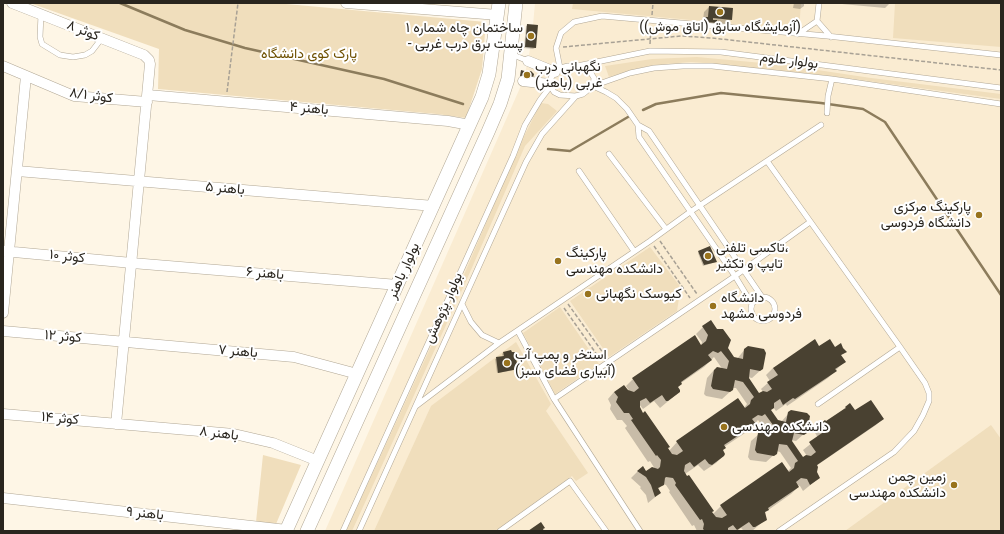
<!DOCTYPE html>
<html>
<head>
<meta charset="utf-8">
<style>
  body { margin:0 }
  #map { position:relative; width:1004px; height:534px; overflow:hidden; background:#fef6e6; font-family:Roboto,sans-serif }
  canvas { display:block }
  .frame { position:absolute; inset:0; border:4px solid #29251e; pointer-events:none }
</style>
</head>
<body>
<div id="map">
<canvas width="1004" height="534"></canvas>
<div class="frame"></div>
</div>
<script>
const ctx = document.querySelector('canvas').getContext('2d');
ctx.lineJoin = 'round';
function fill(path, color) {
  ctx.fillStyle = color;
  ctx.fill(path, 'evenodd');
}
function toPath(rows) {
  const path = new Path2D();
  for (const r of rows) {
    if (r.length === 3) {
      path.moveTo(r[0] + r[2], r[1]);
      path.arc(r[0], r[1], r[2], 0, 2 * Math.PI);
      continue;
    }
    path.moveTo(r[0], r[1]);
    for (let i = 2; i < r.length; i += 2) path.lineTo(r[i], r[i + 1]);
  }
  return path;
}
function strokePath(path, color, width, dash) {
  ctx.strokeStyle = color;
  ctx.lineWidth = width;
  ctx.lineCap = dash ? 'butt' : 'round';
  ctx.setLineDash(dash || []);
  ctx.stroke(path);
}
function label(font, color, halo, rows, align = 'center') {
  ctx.font = font + ' Roboto,Vazirmatn,sans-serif';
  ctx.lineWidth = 4;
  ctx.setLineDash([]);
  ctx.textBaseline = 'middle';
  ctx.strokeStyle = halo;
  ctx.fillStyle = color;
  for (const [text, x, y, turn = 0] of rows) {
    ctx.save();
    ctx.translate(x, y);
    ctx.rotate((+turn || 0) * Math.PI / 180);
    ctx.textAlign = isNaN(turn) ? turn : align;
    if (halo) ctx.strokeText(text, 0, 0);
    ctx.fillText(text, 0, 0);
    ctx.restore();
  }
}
fill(toPath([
  [535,3,1001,3,1001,531,325,531,523,81,528,61,532,36]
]), '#faecd2');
fill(toPath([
  [30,3,275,3,486,22,482,69,466,118,437,114,158,89,159,49],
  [573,3,801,3,799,30,572,9],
  [895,3,1001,3,1001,47,893,38],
  [697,57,784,65,871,78,1001,94,1001,99,831,76,705,63,691,62,653,65,628,71,609,77,605,66,652,59],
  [541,103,548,104,557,111,525,146,467,279,352,531,346,531,463,277,520,144],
  [650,247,679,285,680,292,677,311,609,357,570,301],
  [560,307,599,364,555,394,523,333],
  [516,342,551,404,546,411,588,473,576,481,572,476,495,531,374,531,431,406],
  [991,425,1001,439,1001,531,845,531],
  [263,455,301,465,276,524,256,522]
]), '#f0debc');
fill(toPath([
  [794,3,804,3,804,6,800,9,793,8],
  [842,3,890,3,885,8,842,4],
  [709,7,731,19,725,25,700,23,703,20,704,12],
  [528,25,537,26,535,48,533,49,524,48,526,26],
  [699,252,716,262,703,266,698,253],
  [703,327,727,348,734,358,737,359,745,349,762,369,752,378,747,377,759,395,763,392,761,389,770,381,766,375,773,368,819,347,835,348,845,352,840,356,844,362,828,378,787,406,786,404,776,411,773,407,770,410,777,421,781,422,789,413,806,432,796,441,790,440,803,458,807,456,803,450,818,438,814,431,821,424,826,423,840,413,846,407,855,412,883,418,876,425,816,466,816,472,819,478,803,491,800,486,797,485,798,487,791,494,764,513,766,519,752,531,744,531,741,528,737,531,697,531,694,525,692,526,669,492,670,491,666,485,663,484,658,489,660,493,648,503,646,495,640,488,641,487,631,478,638,471,646,472,655,469,650,461,648,462,625,428,627,426,622,420,617,420,610,409,611,405,608,399,614,392,630,392,626,386,633,379,701,346,702,342,696,334],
  [714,357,723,370,714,370,707,378,704,394,706,396,722,399,732,390,732,388,736,388,747,404,744,408,677,442,669,451,638,408,639,404,643,409,654,401,660,408,679,392,677,387,681,383,704,367],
  [758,420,767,433,759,434,751,441,748,457,750,460,766,462,776,453,776,451,780,452,791,468,788,471,721,506,713,514,685,474,698,465,704,471,716,463,723,456,722,451,724,447,748,431],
  [503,353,517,369,515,370,497,373,495,359,503,357,502,354]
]), '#0003');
strokePath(toPath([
  [120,3,185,30,245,48,384,79,463,104],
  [643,110,656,104,721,93,821,103,863,109,885,122,1001,295],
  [548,149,570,151,628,117]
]), '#8c7c5c', 2.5);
fill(toPath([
  [709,6,733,8,732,20,713,18,713,20,717,20,717,23,704,22,705,17,708,17],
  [527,24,538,25,536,48,525,47],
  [521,70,528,72,531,71,534,74,533,78,520,76],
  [710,246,717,262,704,265,698,251],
  [711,320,717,329,723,329,731,340,728,348,734,357,743,359,744,349,748,346,764,349,766,353,763,369,760,371,750,369,749,378,759,393,763,391,767,392,772,389,767,382,778,375,773,368,815,339,819,346,830,339,835,347,841,343,843,348,847,352,841,355,846,362,835,369,837,371,795,399,793,398,783,405,780,399,774,403,774,408,771,410,778,420,786,422,788,412,791,410,807,413,810,416,807,433,804,435,794,433,792,441,803,457,806,455,811,456,816,452,809,442,825,431,820,424,825,420,826,421,844,409,846,408,845,407,850,403,855,410,871,400,884,419,817,465,818,467,817,472,820,478,810,485,807,479,801,478,796,482,799,487,768,508,769,510,765,512,767,520,755,527,753,527,749,522,737,530,733,525,728,528,728,531,705,531,703,529,704,524,702,519,700,520,675,485,676,483,673,478,666,477,665,478,664,485,658,488,661,493,655,497,651,485,646,477,637,471,643,466,646,471,652,467,658,469,660,467,661,460,657,455,656,456,631,420,633,419,629,413,624,413,616,402,618,397,614,392,624,385,628,390,634,392,639,388,632,378,695,335,701,345,706,341,708,335,702,326],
  [713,351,718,353,721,351,729,361,727,369,717,367,714,370,711,386,713,389,730,392,733,390,735,380,743,382,754,397,751,400,750,404,745,408,738,398,676,441,683,451,677,455,672,454,668,448,670,447,645,411,643,413,640,407,640,401,646,398,650,403,662,395,666,401,668,401,680,392,680,390,678,387,682,384,681,382,712,360,708,355],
  [765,414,773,425,771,433,761,431,758,433,755,450,757,453,774,456,777,454,779,444,787,445,798,461,795,463,794,468,789,472,782,462,720,505,727,515,722,518,716,517,712,512,714,511,689,475,687,476,684,471,685,465,690,462,694,467,705,459,709,464,712,465,724,456,725,454,723,450,726,448,724,445,756,424,752,419,758,415,762,416],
  [511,350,512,352,515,352,518,369,498,373,496,357,504,356,503,352],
  [541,522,545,528,543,529,544,531,528,531]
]), '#494131');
const service = toPath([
  [819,3,817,21,831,37],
  [41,14,40,37,42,44,60,55,73,57,85,55,92,51,102,38],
  [798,34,817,21],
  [511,54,528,61],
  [568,66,577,66,589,70,594,78,593,86,583,94,576,96,560,95,554,92,549,84,551,78,555,72,560,68,568,66],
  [577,66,650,51,721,52,1001,88],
  [560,68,556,48,561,33,574,22,602,16,827,36,1001,55],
  [593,86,630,73,654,68,683,66,712,66,832,79,1001,104],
  [593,86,606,92,616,98,627,109,638,125,649,131,762,297],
  [827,113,828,96,832,79],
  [638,125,639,137,735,276,752,304],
  [609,154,666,229],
  [767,161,900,347,925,383,929,393,929,401,923,415,914,431,894,452,779,531],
  [579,171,634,251],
  [763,309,12],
  [462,304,471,322,482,335,499,343],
  [518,331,554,399,640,531],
  [554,399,735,276,810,222],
  [818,404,900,347],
  [416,406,499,343,650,241,690,212,821,125],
  [343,531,513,156,525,125,540,100,550,87],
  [359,531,526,162,542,134,576,96],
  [500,531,570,481,606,531]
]);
const minor = toPath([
  [12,3,144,55,149,60,150,64,116,424],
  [346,3,498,15],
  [528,61,555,72],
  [3,66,74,96,147,102],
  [523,81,549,84],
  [148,95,448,121,470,125],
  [17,171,434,206],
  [3,251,132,263,398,285],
  [3,313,26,76],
  [3,331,294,357,350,372],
  [3,414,234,434,273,443,318,461],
  [3,498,287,530]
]);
const tertiary = toPath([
  [286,531,482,97,489,74,499,3],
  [307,531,488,132,500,104,508,79,516,3]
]);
strokePath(service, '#b1a795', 6);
strokePath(minor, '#b1a795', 11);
strokePath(tertiary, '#b1a795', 14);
strokePath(toPath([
  [652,15,653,3],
  [650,44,651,26],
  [563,47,681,36,712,38,1001,70],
  [227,92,238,3],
  [660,241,697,294],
  [654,246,690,298],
  [568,304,606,357],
  [564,308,600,359]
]), '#a8a195', 1.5, [4, 2]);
strokePath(service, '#fff', 5);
strokePath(minor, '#fff', 10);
strokePath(tertiary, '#fff', 13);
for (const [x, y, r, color] of [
  [720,12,4,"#98731d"],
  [531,36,4,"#98731d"],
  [527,75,4,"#98731d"],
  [979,215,4,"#98731d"],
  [708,256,4,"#98731d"],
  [558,261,4,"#98731d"],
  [588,294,4,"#98731d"],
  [713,306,4,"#98731d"],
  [507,363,4,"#98731d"],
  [724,427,4,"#98731d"],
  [954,485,4,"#98731d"]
]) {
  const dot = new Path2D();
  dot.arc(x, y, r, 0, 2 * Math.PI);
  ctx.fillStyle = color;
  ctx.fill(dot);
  strokePath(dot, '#fff', 1.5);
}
label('14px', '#29251e', '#fff', [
  ["(آزمایشگاه سابق (اتاق موش))",720,27,"center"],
  ["ساختمان چاه شماره ۱",523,28,"right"],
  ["- پست برق درب غربی",523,44,"right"],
  ["نگهبانی درب",535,67],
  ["غربی (باهنر)",535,83],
  ["پارکینگ مرکزی",971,207,"right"],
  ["دانشگاه فردوسی",971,223,"right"],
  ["تاکسی تلفنی،",716,248],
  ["تایپ و تکثیر",716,264],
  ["پارکینگ",566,253],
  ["دانشکده مهندسی",566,269],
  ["کیوسک نگهبانی",596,294],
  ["دانشگاه",721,298],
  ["فردوسی مشهد",721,314],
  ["استخر و پمپ آب",515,355],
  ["(آبیاری فضای سبز)",515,371],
  ["دانشکده مهندسی",732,427],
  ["زمین چمن",946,477,"right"],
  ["دانشکده مهندسی",946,493,"right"]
], 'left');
label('14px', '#29251e', '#fff', [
  ["کوثر ۸",83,31,22],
  ["بولوار علوم",789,61,7],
  ["کوثر ۸/۱",91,96,8],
  ["باهنر ۴",309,109,5],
  ["باهنر ۵",225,189,5],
  ["کوثر ۱۰",67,257,6],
  ["بولوار باهنر",404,271,-66],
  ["باهنر ۶",265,274,5],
  ["بولوار پژوهش",444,308,-66],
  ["کوثر ۱۲",63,337,5],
  ["باهنر ۷",238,352,5],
  ["کوثر ۱۴",60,419,5],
  ["باهنر ۸",219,434,7],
  ["باهنر ۹",145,514,6]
]);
label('14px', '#6e5000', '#fff', [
  ["پارک کوی دانشگاه",309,54]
]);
</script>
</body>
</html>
